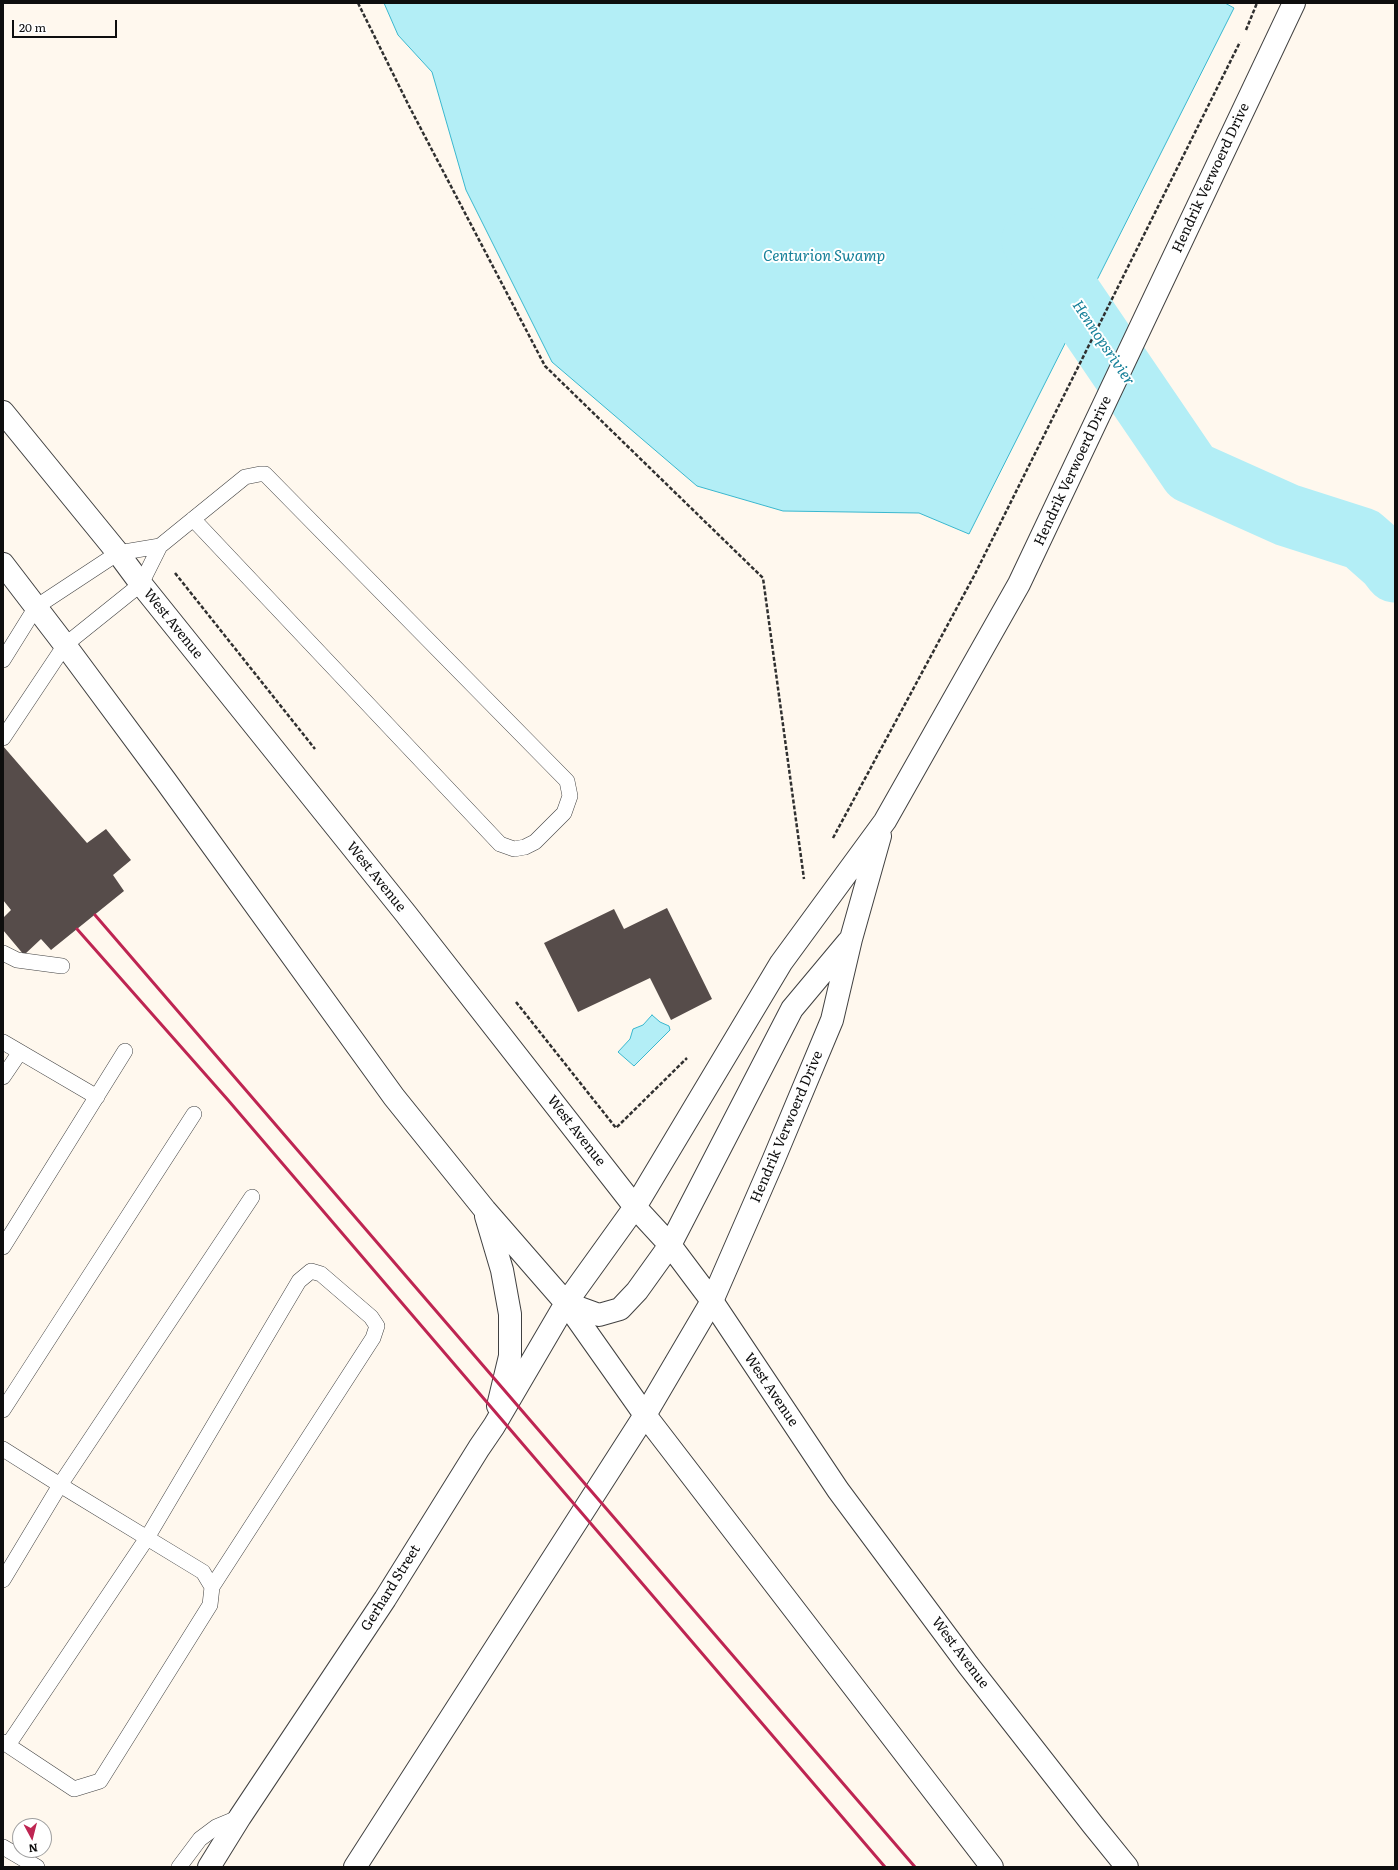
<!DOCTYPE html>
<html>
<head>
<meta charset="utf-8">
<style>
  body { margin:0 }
  #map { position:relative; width:1398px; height:1870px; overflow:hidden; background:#fff8ee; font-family:Literata,serif }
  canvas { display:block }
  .frame { position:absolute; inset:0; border:4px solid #0e0e0e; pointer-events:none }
  .north { position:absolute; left:12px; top:1818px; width:40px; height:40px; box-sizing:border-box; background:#fff; border:1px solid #9f9f9f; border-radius:50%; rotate:173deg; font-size:11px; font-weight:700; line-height:16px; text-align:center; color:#0e0e0e }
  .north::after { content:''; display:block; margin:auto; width:14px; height:18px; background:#be2552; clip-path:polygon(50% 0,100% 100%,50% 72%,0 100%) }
  .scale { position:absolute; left:12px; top:20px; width:105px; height:18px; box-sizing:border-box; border:2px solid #0e0e0e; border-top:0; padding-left:5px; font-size:12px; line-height:14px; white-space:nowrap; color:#0e0e0e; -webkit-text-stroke:3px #fff; paint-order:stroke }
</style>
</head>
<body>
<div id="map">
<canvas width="1398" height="1870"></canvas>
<div class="frame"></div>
<div class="north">N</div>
<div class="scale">20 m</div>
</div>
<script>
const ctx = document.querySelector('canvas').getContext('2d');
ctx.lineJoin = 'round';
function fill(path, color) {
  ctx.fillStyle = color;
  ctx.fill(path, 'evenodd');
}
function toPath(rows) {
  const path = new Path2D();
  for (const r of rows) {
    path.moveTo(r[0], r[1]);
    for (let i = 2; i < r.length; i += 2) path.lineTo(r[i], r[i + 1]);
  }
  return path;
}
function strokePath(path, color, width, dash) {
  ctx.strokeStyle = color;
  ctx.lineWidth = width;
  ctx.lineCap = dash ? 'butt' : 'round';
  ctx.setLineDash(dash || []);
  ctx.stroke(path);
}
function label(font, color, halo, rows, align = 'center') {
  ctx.font = font + ' Literata,serif';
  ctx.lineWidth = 4;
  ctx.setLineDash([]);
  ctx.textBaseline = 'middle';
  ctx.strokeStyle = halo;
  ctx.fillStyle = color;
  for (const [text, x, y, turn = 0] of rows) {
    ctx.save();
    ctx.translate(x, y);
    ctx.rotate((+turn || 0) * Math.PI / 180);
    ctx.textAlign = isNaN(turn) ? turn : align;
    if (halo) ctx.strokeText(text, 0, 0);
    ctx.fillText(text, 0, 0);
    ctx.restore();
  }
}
const water = toPath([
  [384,3,1225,3,1234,8,969,534,919,513,783,511,697,486,552,362,466,190,432,72,398,35,384,3],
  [652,1015,660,1022,669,1026,670,1030,634,1066,618,1052,630,1039,633,1029,643,1025,652,1015]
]);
fill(water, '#b3eef6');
strokePath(water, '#3ab7ce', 1);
strokePath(toPath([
  [1033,240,1191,472,1287,515,1362,539,1388,562,1395,571]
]), '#b3eef6', 63);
fill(toPath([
  [3,746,87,843,106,829,131,860,113,875,124,891,51,950,41,939,24,955,3,930,3,918,11,910,3,900],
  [667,908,712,999,671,1020,650,978,578,1012,544,943,614,909,624,929]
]), '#564c4a');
const service = toPath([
  [3,660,36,607,118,553,160,546],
  [3,738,65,645,141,584,160,546,245,477,260,474,265,474,567,781,570,796,564,813,535,842,525,847,514,849,500,844,193,519],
  [3,953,17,960,62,966],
  [3,1042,97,1097],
  [3,1077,20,1052],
  [3,1247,125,1051],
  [3,1410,194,1114],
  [3,1449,60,1485,203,1572,212,1587],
  [3,1580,60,1485,252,1197],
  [3,1742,74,1789,100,1781,210,1605,212,1587,373,1338,377,1326,371,1317,321,1274,311,1271,299,1281,147,1538,8,1745],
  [3,1847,37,1867],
  [179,1867,200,1839,216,1827,240,1817]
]);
const minor = toPath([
  [712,1301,838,1490,968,1665,1093,1825,1127,1867],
  [645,1415,992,1867]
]);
const tertiary = toPath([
  [3,412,118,553,141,584,406,914,635,1207,670,1245,712,1301],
  [3,564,65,645,165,780,394,1097,485,1210,566,1303,645,1415],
  [486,1216,502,1270,510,1314,510,1356,498,1406],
  [566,1303,599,1315,620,1309,637,1291,670,1245,792,1009,848,942],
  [209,1867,240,1817,385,1599,479,1448,494,1426,566,1303,635,1207,781,963,885,821,1019,584,1294,3],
  [355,1867,645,1415,712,1301,773,1161,832,1020,851,939,880,836]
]);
strokePath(service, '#414141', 16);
strokePath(minor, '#414141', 24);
strokePath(tertiary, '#414141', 24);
strokePath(toPath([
  [358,3,409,106,545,366,763,578,804,879],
  [1246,30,1257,3],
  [175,573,315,749],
  [833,838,975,574,1240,42],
  [516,1002,616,1128,687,1058]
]), '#303030', 2.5, [4, 2]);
strokePath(service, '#fff', 15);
strokePath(minor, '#fff', 22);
strokePath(tertiary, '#fff', 22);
strokePath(toPath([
  [95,915,915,1867],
  [77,929,228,1100,885,1867]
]), '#be2552', 3);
label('14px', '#0e0e0e', '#fff', [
  ["Hendrik Verwoerd Drive",1211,178,-65],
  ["Hendrik Verwoerd Drive",1073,471,-65],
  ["West Avenue",173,624,51],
  ["West Avenue",376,877,51],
  ["Hendrik Verwoerd Drive",787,1127,-67],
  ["West Avenue",576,1131,52],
  ["West Avenue",771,1390,56],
  ["Gerhard Street",391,1588,-58],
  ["West Avenue",960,1653,53]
]);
label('italic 15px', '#168099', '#fff', [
  ["Centurion Swamp",824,257],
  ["Hennopsrivier",1103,343,56]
]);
</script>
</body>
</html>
